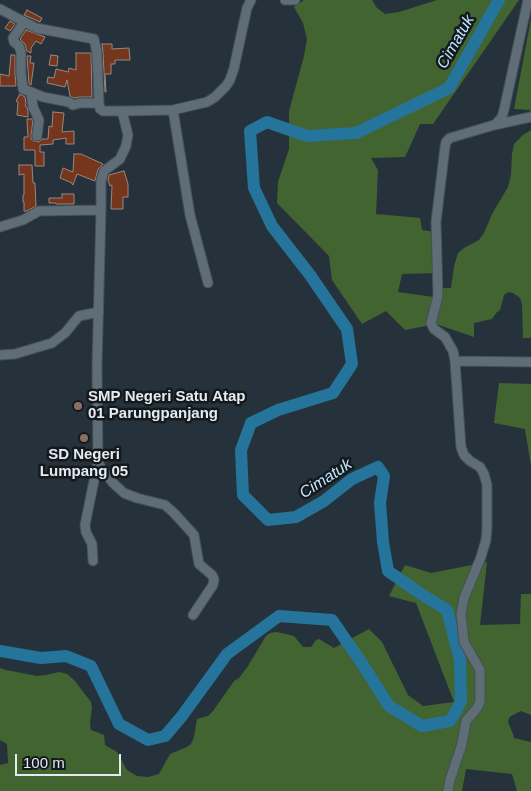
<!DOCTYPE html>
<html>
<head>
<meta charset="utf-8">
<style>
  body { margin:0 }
  #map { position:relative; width:531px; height:791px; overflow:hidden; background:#26323b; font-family:Helvetica,sans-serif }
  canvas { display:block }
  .scale { position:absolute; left:15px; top:754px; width:106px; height:22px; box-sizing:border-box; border:2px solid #e3ebf1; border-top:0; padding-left:6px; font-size:15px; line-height:18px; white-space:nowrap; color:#e3ebf1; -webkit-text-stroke:4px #14191d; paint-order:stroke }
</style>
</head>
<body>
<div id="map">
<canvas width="531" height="791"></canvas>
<div class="scale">100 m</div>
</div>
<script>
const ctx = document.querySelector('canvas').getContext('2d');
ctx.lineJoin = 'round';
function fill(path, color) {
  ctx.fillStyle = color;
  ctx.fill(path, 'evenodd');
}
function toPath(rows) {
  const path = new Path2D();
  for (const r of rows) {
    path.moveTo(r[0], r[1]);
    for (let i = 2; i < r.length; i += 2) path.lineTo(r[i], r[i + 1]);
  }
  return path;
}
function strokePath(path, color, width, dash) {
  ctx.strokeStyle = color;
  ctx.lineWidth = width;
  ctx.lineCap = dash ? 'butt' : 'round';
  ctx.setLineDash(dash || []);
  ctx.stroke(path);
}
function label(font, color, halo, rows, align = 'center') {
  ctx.font = font + ' Helvetica,sans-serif';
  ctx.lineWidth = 5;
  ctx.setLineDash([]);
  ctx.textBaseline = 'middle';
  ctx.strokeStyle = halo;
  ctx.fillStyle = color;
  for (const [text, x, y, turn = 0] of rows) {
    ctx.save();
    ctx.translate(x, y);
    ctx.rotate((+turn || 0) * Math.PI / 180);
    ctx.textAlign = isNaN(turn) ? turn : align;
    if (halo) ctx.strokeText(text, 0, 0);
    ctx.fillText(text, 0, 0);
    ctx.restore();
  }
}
fill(toPath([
  [304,0,372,0,377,8,385,14,399,12,437,0,519,0,433,124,420,124,405,157,371,158,378,170,376,214,420,218,422,230,436,232,436,273,402,274,398,292,441,298,443,288,451,288,454,266,458,253,464,248,479,240,484,233,492,214,508,187,511,175,512,154,514,144,523,135,531,130,531,337,529,338,523,338,522,304,520,298,513,293,508,292,504,295,500,310,497,312,492,319,474,323,474,337,436,324,405,330,386,311,362,324,332,280,329,256,277,203,278,182,289,149,289,111,304,56,307,39,303,23,294,7],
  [531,19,531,121,530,110,514,109],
  [499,383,531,384,531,466,525,429,494,423],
  [487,562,480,625,520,624,521,594,531,594,531,715,521,711,511,716,509,718,508,722,513,734,514,738,531,742,531,791,517,791,512,774,466,769,462,791,0,791,0,765,8,763,7,744,0,740,0,668,6,670,37,676,46,675,59,672,67,674,74,680,91,702,92,708,90,723,91,730,104,735,105,745,117,752,127,770,137,776,148,777,159,774,170,754,187,747,191,744,194,737,197,719,208,716,213,711,234,681,239,678,248,666,266,636,270,633,277,632,294,636,303,647,311,647,316,640,319,639,334,648,369,629,382,642,408,695,423,706,454,702,416,603,389,596,405,565,431,573]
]), '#426430');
strokePath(toPath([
  [0,651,41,658,66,656,91,666,119,724,148,740,165,736,182,716,227,654,279,616,332,620,361,662,389,706,422,726,450,721,461,702,460,660,447,610,421,594,388,571,383,542,380,503,384,476,378,467,352,479,324,501,296,517,268,520,243,495,241,450,251,423,278,410,333,393,352,364,347,329,310,275,272,226,254,188,250,131,267,122,307,136,356,133,449,88,499,0]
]), '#25749c', 12);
const building = toPath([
  [27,10,42,18,40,22,24,15,27,10],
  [10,21,15,24,10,31,5,28,10,21],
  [26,30,45,37,41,44,36,41,31,48,31,53,27,51,25,44,20,39,26,30],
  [102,44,112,44,112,49,129,48,130,60,115,60,115,64,111,64,111,74,105,74,106,92,105,92,103,53,102,44],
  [76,53,91,53,92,97,80,97,74,98,70,96,67,80,65,87,47,83,48,77,54,78,56,69,68,72,69,68,76,70,76,53],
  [11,55,15,55,15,73,16,86,0,86,0,74,9,76,11,55],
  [51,55,58,56,57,66,49,65,51,55],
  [27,56,31,56,30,63,34,63,31,85,29,84,27,56],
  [20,94,25,97,26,104,25,106,27,107,28,112,28,117,17,115,18,102,16,101,20,94],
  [53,112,64,113,62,132,74,131,74,144,66,144,66,138,53,140,53,144,40,145,40,152,44,152,44,166,35,166,35,150,24,150,24,137,28,137,27,119,32,119,33,121,31,135,31,139,34,141,39,142,42,139,48,139,49,126,52,127,53,112],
  [74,154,81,154,103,164,98,169,95,181,77,174,73,185,72,184,72,183,60,178,63,168,73,172,74,154],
  [19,165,32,165,33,183,35,183,36,206,27,211,24,211,24,202,23,202,23,195,24,195,24,174,19,175,19,165],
  [124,171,128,184,128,197,123,197,123,209,111,209,112,185,110,186,108,180,109,175,124,171],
  [62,194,74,194,74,204,56,204,56,203,49,203,49,198,62,198,62,194]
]);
fill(building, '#76361d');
strokePath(building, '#988781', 1);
const street = toPath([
  [285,0,295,0],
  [0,9,36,28,94,39,97,53,99,103,100,109,103,111,122,111,173,110,207,102,215,97,226,86,230,80,234,68,247,8,251,0],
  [24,22,13,38,14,42,19,46,21,52,21,73,23,89,31,92,33,107,39,120,37,136],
  [31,92,43,97,69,102,73,105,80,103,99,103],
  [173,110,190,215,208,283],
  [495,125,502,117,504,110,528,0],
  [0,227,23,220,39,211,101,210],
  [0,355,15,354,52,343,65,333,79,316,99,312],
  [455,361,531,362],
  [98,461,100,466,113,483,124,493,137,498,165,505,174,513,194,535,199,564,212,575,214,579,213,585,193,615],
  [93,561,92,544,86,532,85,525,98,461,97,366,101,210,101,181,104,171,120,159,126,146,128,135,122,111],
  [448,791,450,780,462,744,466,721,477,708,480,702,480,670,464,642,461,614,464,598,481,557,486,540,487,528,487,485,484,474,480,467,470,461,464,455,461,447,455,361,453,351,445,337,434,329,431,323,438,296,436,222,445,147,446,142,450,138,494,125,531,117]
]);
strokePath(street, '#455058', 11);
strokePath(street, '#5f6d77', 9);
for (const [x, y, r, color] of [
  [78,406,5,"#8d6e63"],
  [84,438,5,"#8d6e63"]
]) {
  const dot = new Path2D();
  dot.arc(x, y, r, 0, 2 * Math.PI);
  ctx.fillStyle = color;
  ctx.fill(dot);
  strokePath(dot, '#14191d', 2);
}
label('bold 15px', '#e3ebf1', '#14191d', [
  ["SMP Negeri Satu Atap",88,397],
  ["01 Parungpanjang",88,414],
  ["SD Negeri",84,455,"center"],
  ["Lumpang 05",84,472,"center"]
], 'left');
label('italic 16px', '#c0e5fd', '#14191d', [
  ["Cimatuk",456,42,-60],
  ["Cimatuk",326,479,-33]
]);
</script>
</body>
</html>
